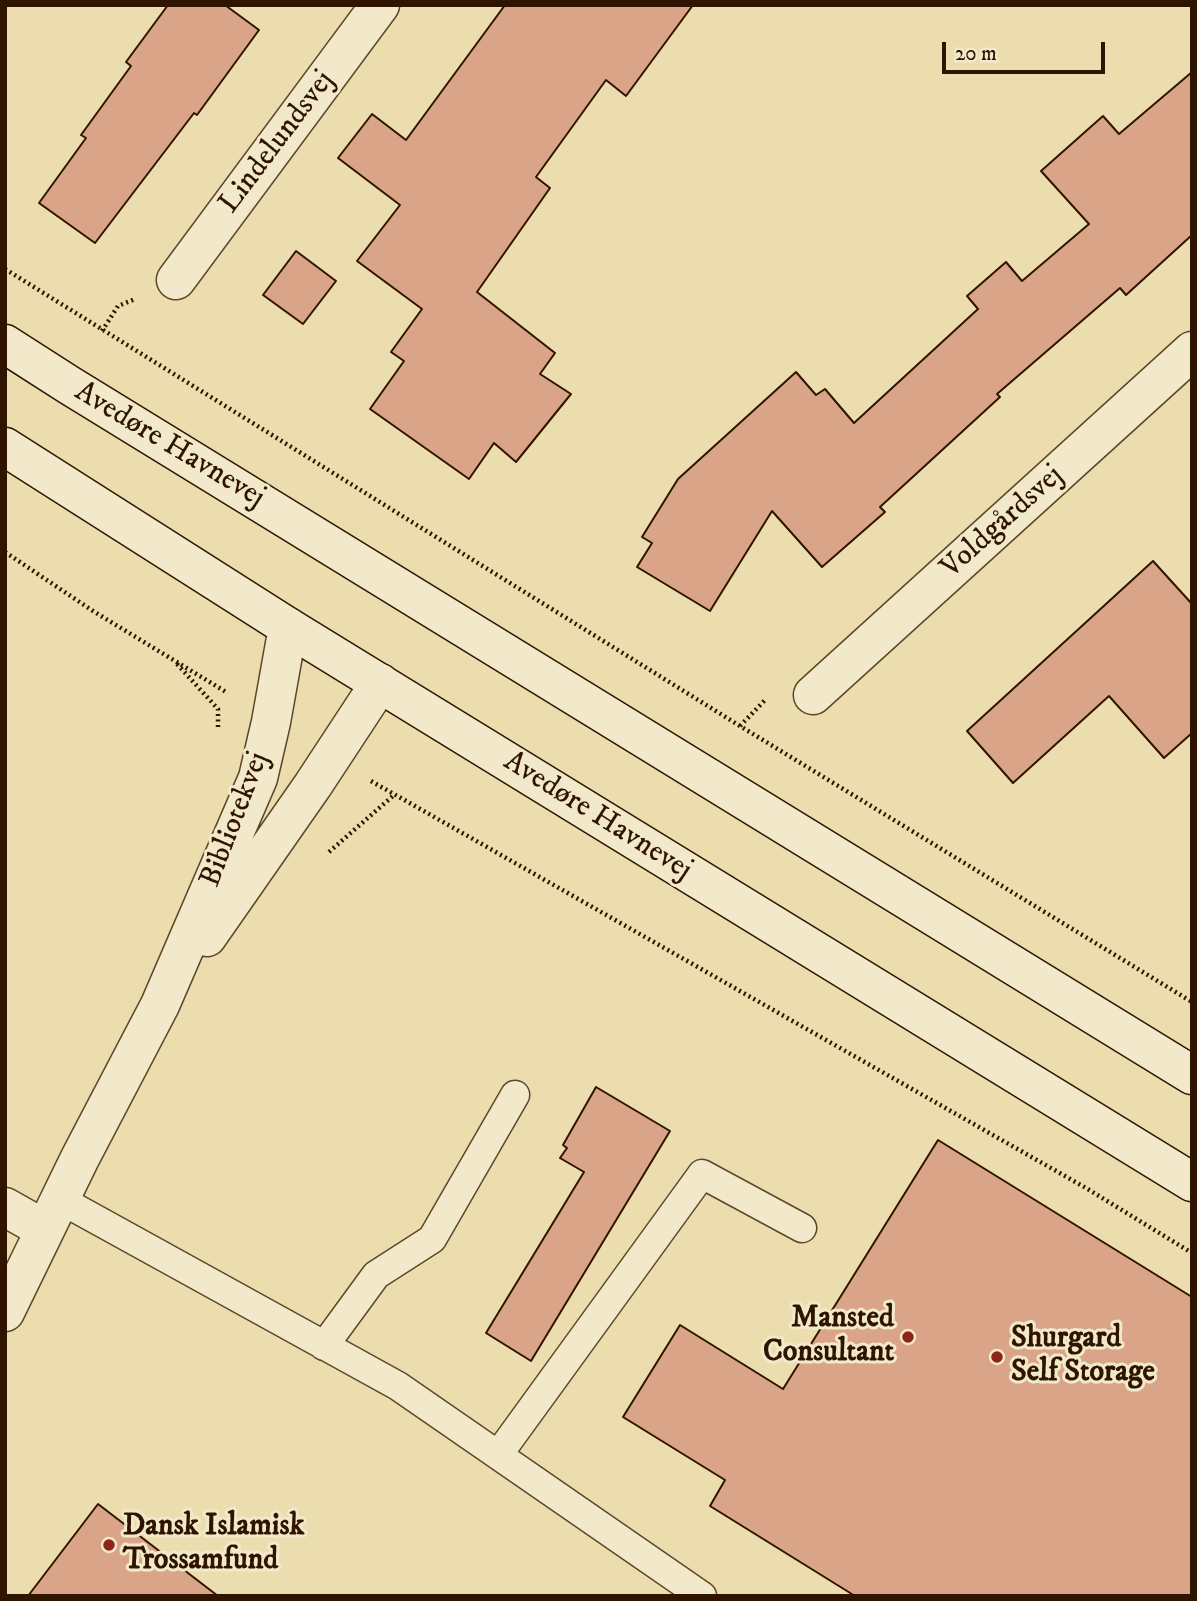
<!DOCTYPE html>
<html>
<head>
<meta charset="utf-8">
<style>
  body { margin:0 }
  #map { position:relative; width:1197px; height:1601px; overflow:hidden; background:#ebddad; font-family:"IM FELL DW Pica",serif }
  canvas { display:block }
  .frame { position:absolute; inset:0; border:7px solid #2f1400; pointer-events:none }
  .scale { position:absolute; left:942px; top:42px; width:163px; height:32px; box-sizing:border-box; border:4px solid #2f1400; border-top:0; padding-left:9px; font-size:21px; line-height:24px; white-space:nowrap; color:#2f1400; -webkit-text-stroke:5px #f2e9ca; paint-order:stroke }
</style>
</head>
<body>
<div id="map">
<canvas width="1197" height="1601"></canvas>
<div class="frame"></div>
<div class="scale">20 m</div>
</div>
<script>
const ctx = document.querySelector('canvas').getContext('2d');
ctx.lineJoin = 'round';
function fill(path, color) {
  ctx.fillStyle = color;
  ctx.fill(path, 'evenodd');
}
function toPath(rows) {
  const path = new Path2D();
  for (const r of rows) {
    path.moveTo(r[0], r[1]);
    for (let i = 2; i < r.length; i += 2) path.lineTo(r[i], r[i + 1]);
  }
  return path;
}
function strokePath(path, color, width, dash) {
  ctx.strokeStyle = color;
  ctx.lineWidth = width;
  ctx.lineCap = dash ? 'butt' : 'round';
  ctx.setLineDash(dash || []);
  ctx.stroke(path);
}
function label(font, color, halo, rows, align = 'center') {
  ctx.font = font + ' "IM FELL DW Pica",serif';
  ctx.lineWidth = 6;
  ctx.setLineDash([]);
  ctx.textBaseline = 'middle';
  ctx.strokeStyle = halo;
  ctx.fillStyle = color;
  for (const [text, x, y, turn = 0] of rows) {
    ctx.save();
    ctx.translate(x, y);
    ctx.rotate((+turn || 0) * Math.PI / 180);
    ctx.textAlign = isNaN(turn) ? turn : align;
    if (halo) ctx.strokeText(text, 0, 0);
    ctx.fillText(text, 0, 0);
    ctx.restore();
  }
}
const building = toPath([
  [168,5,225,5,259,30,197,115,194,113,95,243,39,203,86,138,81,135,131,66,126,62,168,5],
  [505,5,693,5,626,96,606,80,536,177,550,188,477,292,555,353,540,374,571,394,516,462,494,443,469,479,370,409,404,361,391,352,422,309,357,261,400,205,338,158,372,114,406,140,505,5],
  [1192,72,1192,235,1126,295,1120,288,997,394,1000,397,880,507,885,512,822,567,772,511,710,611,637,567,652,543,642,537,678,479,796,372,816,395,825,389,854,423,978,309,967,296,1006,262,1022,281,1089,224,1041,171,1103,116,1119,134,1192,72],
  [296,251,336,281,303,324,263,295,296,251],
  [1153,561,1192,604,1192,733,1164,758,1109,696,1013,783,967,731,1153,561],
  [596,1087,670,1131,531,1361,486,1333,584,1172,560,1158,567,1148,563,1145,596,1087],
  [938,1140,1192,1297,1192,1596,855,1596,710,1506,725,1480,623,1417,680,1325,783,1389,938,1140],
  [98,1504,218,1596,28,1596,98,1504]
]);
fill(building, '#d9a487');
strokePath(building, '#2f1400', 2);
const lane = toPath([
  [59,1199,398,1386,702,1596],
  [324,1346,376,1275,432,1239,515,1095],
  [498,1455,702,1174,802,1228]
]);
const street = toPath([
  [176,280,380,5],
  [813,695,1192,351],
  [207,937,313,785,380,683],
  [5,1207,44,1229],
  [5,1312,80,1158,160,1005,258,778,271,722,288,627]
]);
const secondary = toPath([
  [5,344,69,385,1192,1075],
  [5,447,288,627,1192,1182]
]);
strokePath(lane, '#5e462b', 31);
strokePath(street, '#5e462b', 41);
strokePath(secondary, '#2f1400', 41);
strokePath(toPath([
  [5,269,740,726,1192,1002],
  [102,331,118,306,135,299],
  [5,552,93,611,226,692],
  [177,664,218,709,218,727],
  [740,726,766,699],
  [371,781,1086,1188,1192,1253],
  [329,852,394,795]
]), '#2f1400', 4.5, [2, 3.5]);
strokePath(lane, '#f2e9ca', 28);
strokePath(street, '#f2e9ca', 38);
strokePath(secondary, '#f2e9ca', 38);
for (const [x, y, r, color] of [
  [908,1337,7,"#8f2418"],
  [997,1357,7,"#8f2418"],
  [109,1545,7,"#8f2418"]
]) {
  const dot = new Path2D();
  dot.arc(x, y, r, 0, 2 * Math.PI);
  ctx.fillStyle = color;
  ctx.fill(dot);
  strokePath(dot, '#f2e9ca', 2.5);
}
label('30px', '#2f1400', '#f2e9ca', [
  ["Lindelundsvej",278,143,-53],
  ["Avedøre Havnevej",169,446,31],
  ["Voldgårdsvej",1003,523,-42],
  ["Avedøre Havnevej",597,817,32],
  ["Bibliotekvej",236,820,-69]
]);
label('bold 30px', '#2f1400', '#f2e9ca', [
  ["Mansted",894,1320,"right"],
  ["Consultant",894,1354,"right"],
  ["Shurgard",1011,1340],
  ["Self Storage",1011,1374],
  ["Dansk Islamisk",123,1528],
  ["Trossamfund",123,1562]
], 'left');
</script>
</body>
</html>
